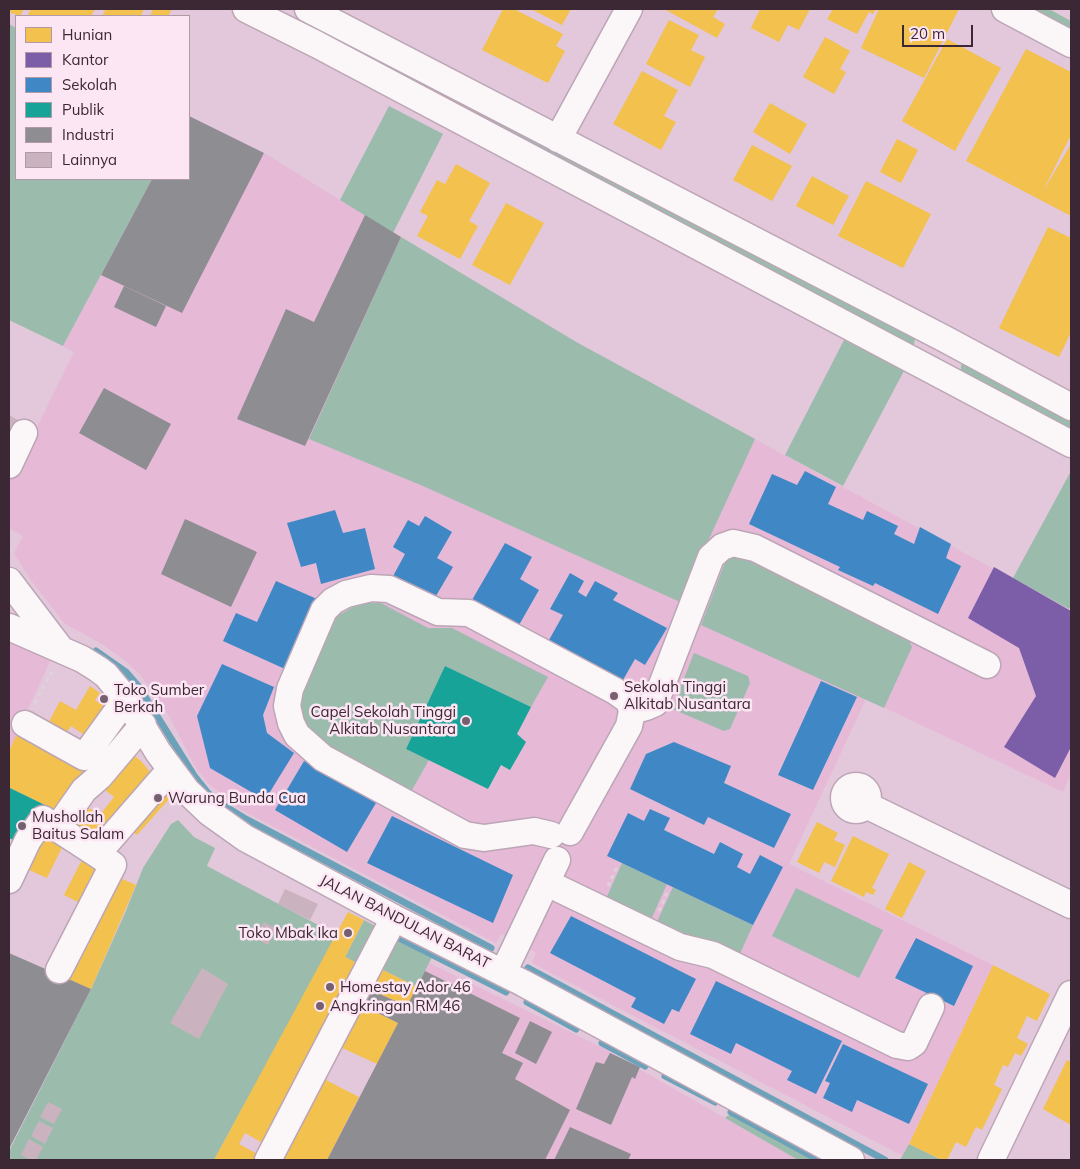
<!DOCTYPE html>
<html>
<head>
<meta charset="utf-8">
<style>
  body { margin:0 }
  #map { position:relative; width:1080px; height:1169px; overflow:hidden; background:#e3c7da; font-family:Mulish,sans-serif }
  canvas { display:block }
  .frame { position:absolute; inset:0; border:10px solid #3c2835; pointer-events:none }
  .legend { position:absolute; left:15px; top:15px; width:175px; height:165px; box-sizing:border-box; background:#fde6f4; border:1px solid #b09aa8; margin:0; padding:6px 9px; list-style:none; font-size:15px; color:#3c2835 }
  .legend li { display:flex; align-items:center; gap:10px; height:25px }
  .legend b { width:25px; border:1px solid #b09aa8 }
  .scale { position:absolute; left:902px; top:25px; width:71px; height:22px; box-sizing:border-box; border:2px solid #3c2835; border-top:0; padding-left:6px; font-size:15px; line-height:18px; white-space:nowrap; color:#3c2835; -webkit-text-stroke:4px #fde6f4; paint-order:stroke }
</style>
</head>
<body>
<div id="map">
<canvas width="1080" height="1169"></canvas>
<div class="frame"></div>
<ul class="legend">
<li><b style="height:14px;background:#f2c14e"></b>Hunian</li>
<li><b style="height:14px;background:#7b5ea7"></b>Kantor</li>
<li><b style="height:14px;background:#3f88c5"></b>Sekolah</li>
<li><b style="height:14px;background:#17a398"></b>Publik</li>
<li><b style="height:14px;background:#8d8d92"></b>Industri</li>
<li><b style="height:14px;background:#cab3be"></b>Lainnya</li>
</ul>
<div class="scale">20 m</div>
</div>
<script>
const ctx = document.querySelector('canvas').getContext('2d');
ctx.lineJoin = 'round';
function fill(path, color) {
  ctx.fillStyle = color;
  ctx.fill(path, 'evenodd');
}
function toPath(rows) {
  const path = new Path2D();
  for (const r of rows) {
    if (r.length === 3) {
      path.moveTo(r[0] + r[2], r[1]);
      path.arc(r[0], r[1], r[2], 0, 2 * Math.PI);
      continue;
    }
    path.moveTo(r[0], r[1]);
    for (let i = 2; i < r.length; i += 2) path.lineTo(r[i], r[i + 1]);
  }
  return path;
}
function strokePath(path, color, width, dash) {
  ctx.strokeStyle = color;
  ctx.lineWidth = width;
  ctx.lineCap = dash ? 'butt' : 'round';
  ctx.setLineDash(dash || []);
  ctx.stroke(path);
}
function label(font, color, halo, rows, align = 'center') {
  ctx.font = font + ' Mulish,sans-serif';
  ctx.lineWidth = 5;
  ctx.setLineDash([]);
  ctx.textBaseline = 'middle';
  ctx.strokeStyle = halo;
  ctx.fillStyle = color;
  for (const [text, x, y, turn = 0] of rows) {
    ctx.save();
    ctx.translate(x, y);
    ctx.rotate((+turn || 0) * Math.PI / 180);
    ctx.textAlign = isNaN(turn) ? turn : align;
    if (halo) ctx.strokeText(text, 0, 0);
    ctx.fillText(text, 0, 0);
    ctx.restore();
  }
}
fill(toPath([
  [189,116,264,153,393,233,578,343,1071,611,1071,774,1063,792,866,699,789,864,993,965,903,1156,532,963,536,953,501,934,496,943,238,808,209,784,197,770,169,716,154,693,141,676,126,661,102,644,64,623,30,579,14,553,23,536,9,528,9,484,74,352,63,346,152,179,189,179],
  [9,642,51,659,9,751],
  [429,963,601,1047,798,1160,327,1160]
]), '#e6b9d7');
fill(toPath([
  [1028,9,1049,9,1071,21,1071,32],
  [9,24,16,28,16,179,152,179,63,346,9,320],
  [341,40,915,338,914,345,910,345,338,44],
  [389,106,443,134,393,233,340,200],
  [401,237,578,343,755,439,680,602,423,486,309,439],
  [844,340,905,369,843,486,785,455],
  [964,364,1071,421,1071,431,961,372,961,365],
  [1071,471,1071,605,1069,609,1013,578],
  [737,555,746,557,907,636,912,647,884,708,701,625,726,560],
  [360,603,381,603,428,628,452,628,548,677,531,707,445,666,406,749,429,760,408,797,309,733,300,715,301,693,334,618],
  [694,653,748,676,750,683,730,729,724,731,672,709],
  [178,820,194,837,215,848,207,866,337,935,214,1160,9,1160,9,1151,91,989,125,913,143,868,171,824],
  [622,863,667,884,650,922,605,901],
  [673,887,753,925,738,958,655,926],
  [796,888,883,930,859,978,772,936],
  [364,920,379,928,360,965,345,957],
  [395,938,432,957,417,987,379,968],
  [732,1114,816,1160,798,1160,725,1118,727,1116],
  [909,1144,942,1160,900,1160]
]), '#9bbcad');
fill(toPath([
  [9,9,24,9,20,16,9,12],
  [31,9,95,9,91,16,27,16],
  [106,9,144,9,141,16,102,16],
  [153,9,172,9,168,16,150,16],
  [503,9,514,9,563,34,556,46,565,51,548,83,482,50],
  [531,9,571,9,562,25],
  [664,9,718,9,713,17,725,24,717,38],
  [760,9,810,9,799,30,788,25,779,42,751,28],
  [833,9,876,9,873,14,869,12,857,34,827,19],
  [879,9,959,9,924,78,861,48],
  [669,20,699,35,691,50,705,57,690,87,646,64],
  [825,37,850,51,840,69,846,72,834,94,803,77],
  [947,39,1001,68,955,151,902,121],
  [1026,49,1071,72,1071,135,1042,193,1071,144,1071,216,966,161],
  [642,71,678,90,664,116,676,122,661,150,613,124],
  [770,103,807,124,790,154,753,132],
  [897,139,918,150,901,183,880,172],
  [752,145,792,166,772,201,733,180],
  [456,164,490,183,469,221,478,226,460,259,417,236,428,216,420,212,437,180,445,184],
  [812,176,849,196,833,225,796,206],
  [866,181,931,214,903,268,838,236],
  [506,203,544,223,510,285,472,265],
  [1048,227,1071,238,1071,332,1059,357,999,328],
  [90,686,100,693,95,700,113,712,92,740,71,726,63,738,45,729,60,701,76,710],
  [20,727,81,757,108,730,125,744,57,824,44,815,49,807,10,788,9,792,9,751],
  [126,748,143,763,157,781,97,851,62,826,79,800,99,816,114,797,96,783],
  [159,786,170,798,137,835,125,825],
  [43,822,67,837,47,878,18,865],
  [817,822,838,833,834,840,845,845,835,867,824,862,819,873,797,862],
  [853,836,889,854,872,888,876,890,873,895,866,892,864,897,831,881],
  [87,850,112,865,90,908,64,895],
  [909,862,926,871,902,918,885,909],
  [111,874,136,885,91,989,59,975],
  [348,912,364,920,345,957,363,966,266,1145,245,1133,239,1144,261,1156,259,1160,214,1160],
  [993,965,1050,994,1037,1021,1027,1016,1017,1038,1028,1044,1021,1056,1015,1053,1008,1067,1003,1065,994,1085,1002,1089,982,1130,976,1127,966,1147,956,1142,947,1160,942,1160,909,1144],
  [379,968,417,987,407,1006,368,989],
  [360,1004,398,1023,377,1064,338,1046],
  [1067,1060,1071,1062,1071,1125,1043,1109],
  [322,1078,359,1097,327,1160,278,1160]
]), '#f2c14e');
fill(toPath([
  [994,567,1071,611,1071,747,1055,778,1004,747,1036,696,1019,648,968,618]
]), '#7b5ea7');
fill(toPath([
  [805,471,836,487,828,504,863,520,867,511,898,526,894,534,914,544,920,527,951,544,946,558,961,566,938,614,875,583,873,586,838,570,840,567,749,524,772,474,797,485],
  [335,510,343,533,365,528,375,569,321,584,316,563,301,567,287,523],
  [425,516,452,532,437,558,453,567,433,601,392,578,405,554,393,547,408,520,419,526],
  [505,543,532,557,520,579,539,590,519,625,472,600],
  [570,573,584,581,578,592,586,597,595,581,618,593,613,600,667,628,645,665,635,659,623,680,549,640,563,615,550,609],
  [276,581,317,599,285,669,223,641,236,613,257,622],
  [222,664,274,687,263,715,267,733,294,753,265,800,210,768,197,716],
  [821,681,857,697,813,790,778,775],
  [674,742,731,766,724,783,791,814,774,848,708,817,704,825,630,789,646,754],
  [304,761,376,803,347,852,275,810],
  [650,809,670,818,664,830,714,854,720,842,743,854,737,867,750,874,760,855,783,867,753,925,607,856,628,813,644,821],
  [392,816,513,875,493,923,367,863],
  [571,916,696,979,679,1012,672,1009,664,1024,631,1007,636,998,550,953],
  [916,938,973,966,954,1006,895,978],
  [716,981,842,1041,816,1094,787,1080,792,1071,736,1043,731,1054,690,1034],
  [843,1044,928,1084,909,1124,857,1100,852,1112,823,1098,830,1083,825,1081]
]), '#3f88c5');
fill(toPath([
  [445,666,531,707,517,734,526,742,510,770,501,765,488,789,406,749],
  [10,788,49,807,23,845,9,838,9,791]
]), '#17a398');
fill(toPath([
  [189,116,264,153,182,313,101,275,152,179,189,179],
  [365,215,401,237,305,446,237,419,286,309,314,322],
  [124,286,166,306,156,327,114,307],
  [104,388,171,424,146,470,79,433],
  [185,519,257,552,231,607,161,574],
  [9,953,91,989,9,1149],
  [425,971,520,1018,502,1053,523,1063,515,1079,570,1110,545,1160,327,1160,398,1023,360,1004,368,989,407,1006],
  [530,1021,552,1032,536,1064,515,1053],
  [610,1053,640,1067,635,1079,632,1077,611,1125,576,1109,596,1062,604,1064],
  [570,1127,631,1154,628,1160,554,1160]
]), '#8d8d92');
strokePath(toPath([
  [96,651,126,672,139,687,195,777,207,792,218,802,244,818,491,948],
  [397,937,506,992],
  [528,968,885,1160],
  [527,1002,576,1029],
  [602,1043,645,1066],
  [665,1076,715,1102],
  [731,1112,819,1160]
]), '#6ba2ba', 7);
fill(toPath([
  [9,415,25,424,9,456],
  [285,889,318,904,310,920,278,904],
  [264,922,276,929,268,945,255,938],
  [202,968,228,984,199,1039,170,1023],
  [48,1102,62,1109,54,1124,40,1117],
  [39,1121,53,1128,45,1144,31,1136],
  [29,1139,43,1147,36,1160,31,1160,21,1155]
]), '#cab3be');
const minor = toPath([
  [246,9,316,44,1071,444],
  [308,9,945,339,1071,407],
  [1005,9,1071,44],
  [558,139,629,9],
  [9,465,24,433],
  [9,581,60,648],
  [9,627,82,659,98,669,106,675,126,699,158,752,187,791,210,813,245,838,394,918,523,983,851,1160],
  [25,724,84,757,126,699],
  [856,798,12],
  [866,805,1071,905],
  [58,827,84,790,99,777,143,725],
  [570,832,629,726,632,711,646,707,655,703,711,557,722,547,733,543,755,548,987,665],
  [551,835,534,831,484,838,465,835,323,758,297,735,291,723,287,706,290,689,324,610,333,601,346,594,371,588,389,589,438,612,469,613,615,691,629,701,632,711],
  [9,880,28,840,43,819,97,854],
  [547,883,680,947,713,955,897,1045,908,1047,914,1043,931,1007],
  [59,970,113,865,97,854,170,770],
  [503,973,557,860],
  [268,1160,394,918],
  [991,1160,1071,994]
]);
strokePath(minor, '#bca6b5', 29);
strokePath(toPath([
  [35,703,52,671],
  [608,886,617,867],
  [659,911,668,890]
]), '#dcd4d9', 3, [4, 4]);
strokePath(minor, '#fbf7f9', 26);
for (const [x, y, r, color] of [
  [614,696,5,"#76606f"],
  [104,699,5,"#76606f"],
  [466,721,5,"#76606f"],
  [158,798,5,"#76606f"],
  [22,826,5,"#76606f"],
  [348,933,5,"#76606f"],
  [330,987,5,"#76606f"],
  [320,1006,5,"#76606f"]
]) {
  const dot = new Path2D();
  dot.arc(x, y, r, 0, 2 * Math.PI);
  ctx.fillStyle = color;
  ctx.fill(dot);
  strokePath(dot, '#fde6f4', 2);
}
label('15px', '#3c2835', '#fde6f4', [
  ["Sekolah Tinggi",624,687],
  ["Alkitab Nusantara",624,704],
  ["Toko Sumber",114,690],
  ["Berkah",114,707],
  ["Capel Sekolah Tinggi",456,712,"right"],
  ["Alkitab Nusantara",456,729,"right"],
  ["Warung Bunda Cua",168,798],
  ["Mushollah",32,817],
  ["Baitus Salam",32,834],
  ["Toko Mbak Ika",338,933,"right"],
  ["Homestay Ador 46",340,987],
  ["Angkringan RM 46",330,1006]
], 'left');
label('15px', '#3c2835', '#fde6f4', [
  ["JALAN BANDULAN BARAT",405,922,27]
]);
</script>
</body>
</html>
